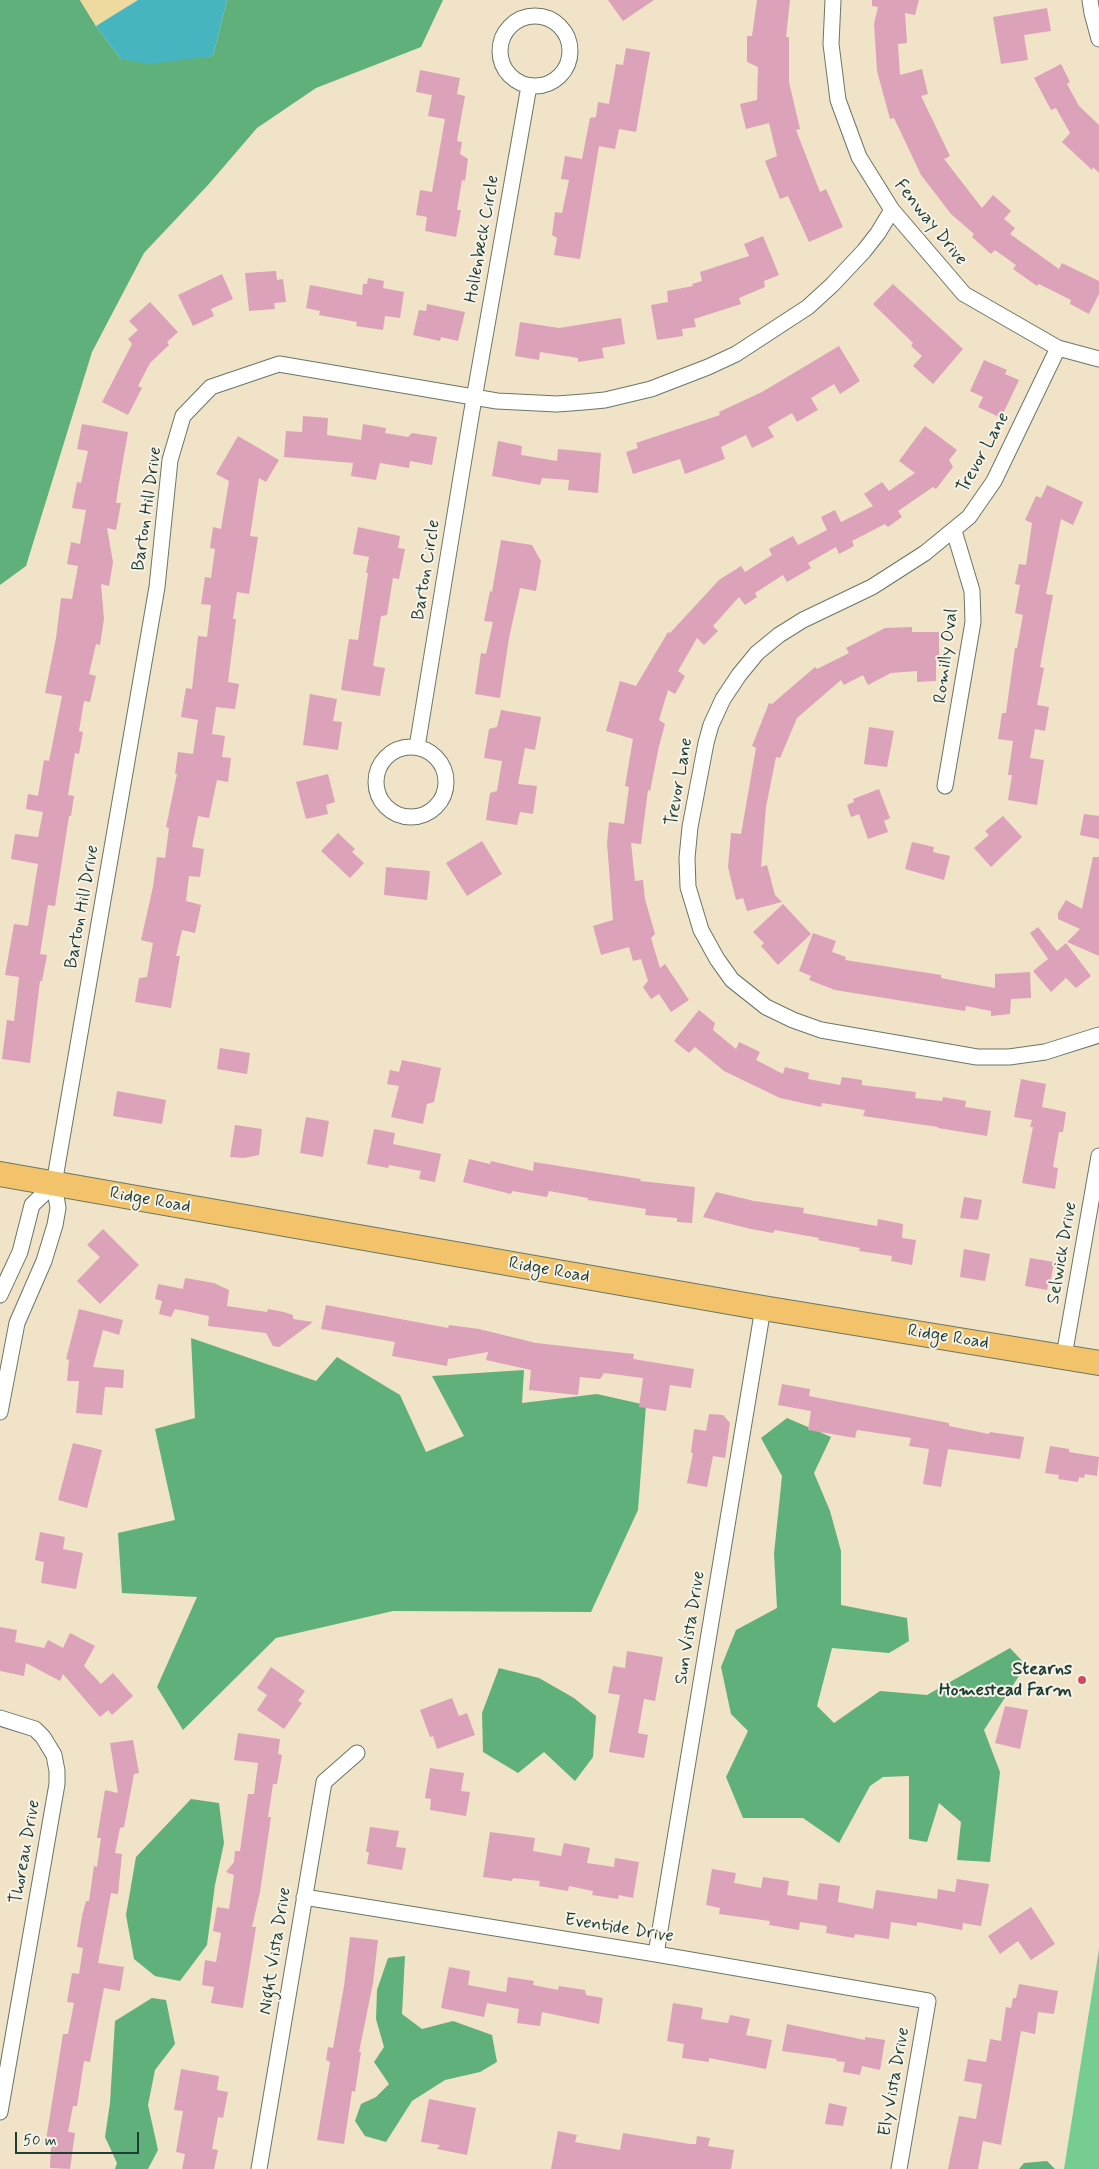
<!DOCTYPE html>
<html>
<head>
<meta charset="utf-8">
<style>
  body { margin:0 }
  #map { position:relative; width:1099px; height:2169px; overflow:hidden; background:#f1e3c7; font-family:Mynerve,sans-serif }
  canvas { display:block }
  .scale { position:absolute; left:15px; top:2132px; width:124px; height:22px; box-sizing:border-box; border:2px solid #1f3d34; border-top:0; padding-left:6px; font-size:15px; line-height:18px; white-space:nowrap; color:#1f3d34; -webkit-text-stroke:4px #f7f3e8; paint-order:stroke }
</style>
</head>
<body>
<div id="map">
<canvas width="1099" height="2169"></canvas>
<div class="scale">50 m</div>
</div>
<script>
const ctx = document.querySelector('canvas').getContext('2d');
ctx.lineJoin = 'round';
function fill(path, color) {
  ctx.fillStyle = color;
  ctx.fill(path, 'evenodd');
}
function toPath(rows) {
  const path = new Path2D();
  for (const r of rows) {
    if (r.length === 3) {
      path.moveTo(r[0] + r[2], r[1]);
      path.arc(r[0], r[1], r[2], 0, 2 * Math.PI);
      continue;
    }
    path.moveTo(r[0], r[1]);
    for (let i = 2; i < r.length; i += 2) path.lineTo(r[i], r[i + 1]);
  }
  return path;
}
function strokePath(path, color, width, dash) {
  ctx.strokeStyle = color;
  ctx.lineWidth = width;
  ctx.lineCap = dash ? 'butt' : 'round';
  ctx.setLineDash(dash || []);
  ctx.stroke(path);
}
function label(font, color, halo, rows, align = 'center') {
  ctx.font = font + ' Mynerve,sans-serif';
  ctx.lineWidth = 4;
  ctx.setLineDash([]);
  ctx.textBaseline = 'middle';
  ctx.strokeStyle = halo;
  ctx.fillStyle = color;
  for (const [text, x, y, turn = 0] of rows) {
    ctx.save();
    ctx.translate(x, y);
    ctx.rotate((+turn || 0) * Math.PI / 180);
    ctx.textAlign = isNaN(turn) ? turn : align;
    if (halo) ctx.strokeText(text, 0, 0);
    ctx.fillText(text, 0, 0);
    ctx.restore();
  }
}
fill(toPath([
  [1099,1949,1099,2169,1064,2169]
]), '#76cd92');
fill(toPath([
  [0,0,80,0,96,26,121,59,213,56,227,0,443,0,421,47,316,88,257,128,208,185,144,253,92,352,26,566,0,585],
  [191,1338,316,1381,337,1357,400,1395,426,1452,464,1436,432,1376,524,1370,522,1403,597,1394,646,1405,638,1510,591,1612,393,1611,276,1638,183,1730,157,1687,197,1597,122,1593,118,1533,175,1520,155,1429,195,1418],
  [787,1418,831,1437,814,1473,830,1511,841,1551,841,1605,907,1618,909,1641,889,1653,832,1648,817,1706,834,1723,880,1691,927,1695,1010,1648,1026,1665,984,1730,1000,1772,990,1862,957,1860,961,1822,939,1803,927,1842,909,1839,909,1776,883,1777,870,1786,839,1843,803,1818,743,1818,726,1777,748,1731,731,1714,721,1667,736,1630,777,1608,774,1554,782,1476,761,1438],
  [499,1668,539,1678,574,1698,596,1716,593,1757,575,1781,544,1752,518,1773,483,1752,482,1713],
  [191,1799,219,1803,224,1843,215,1885,207,1945,180,1981,155,1976,134,1959,126,1915,136,1857],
  [405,1956,402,2014,422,2029,453,2021,492,2035,497,2062,480,2072,445,2080,412,2101,386,2142,365,2136,355,2121,361,2104,376,2097,389,2084,374,2062,384,2047,376,2019,377,1990,388,1958],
  [152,1998,166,2000,175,2044,155,2070,148,2105,158,2150,148,2169,115,2169,117,2163,105,2137,110,2103,115,2021],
  [1047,2161,1055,2169,1019,2169,1024,2163]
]), '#60b07c');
fill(toPath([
  [80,0,138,0,96,26]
]), '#eeda9e');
fill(toPath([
  [138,0,227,0,213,56,149,64,121,59,96,26]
]), '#47b5c0');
fill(toPath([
  [608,0,654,0,623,21],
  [757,0,790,0,786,37,789,37,789,82,800,129,796,130,820,192,826,189,843,227,809,242,788,196,780,199,765,161,777,156,769,123,746,129,740,104,757,100,758,67,747,62,747,36,752,36],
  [872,0,919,0,915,15,905,13,907,43,898,44,900,75,922,69,928,94,921,96,950,156,944,159,982,208,993,195,1011,211,1004,219,1015,228,1010,234,1059,269,1062,263,1099,281,1099,294,1089,314,1070,304,1071,300,1039,284,1037,286,1013,269,1016,265,995,250,991,254,972,237,974,234,951,214,921,175,894,118,890,119,877,71,874,24,878,7,872,6],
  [1047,8,1051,31,1024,35,1028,60,1001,64,993,17],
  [626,48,650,52,636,132,619,129,615,149,599,146,580,259,554,255,557,238,552,235,555,212,562,213,569,180,561,179,565,156,582,159,590,118,596,117,598,102,609,104,616,64,623,65],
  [1061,64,1070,82,1067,84,1079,106,1099,125,1099,173,1093,167,1092,170,1062,142,1070,133,1056,108,1051,110,1034,78],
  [420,70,460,78,457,94,465,96,457,141,462,142,460,154,468,159,465,181,462,180,457,210,461,210,456,237,425,231,427,217,416,215,420,190,432,192,445,119,428,116,432,95,416,92],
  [763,236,779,275,764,281,765,287,739,298,741,304,694,319,696,327,682,329,683,336,657,340,651,305,668,302,667,291,693,286,692,284,702,281,700,272,749,256,744,244],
  [276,271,277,280,283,279,286,302,274,303,275,309,249,311,245,273],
  [222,274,233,299,211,309,214,316,193,326,178,295],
  [368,278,384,281,383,288,404,292,400,318,385,316,383,330,356,326,357,322,319,315,320,311,306,308,310,285,362,295,363,284,367,284],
  [893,284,963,349,933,384,913,366,922,356,911,346,913,343,873,304],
  [150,302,178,332,167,342,169,345,150,363,138,386,142,388,128,415,102,402,132,344,128,339,138,330,129,321],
  [427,304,465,312,458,341,441,337,440,341,413,335,419,310,426,311],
  [621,318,625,344,602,348,604,358,578,362,578,358,540,352,539,360,515,356,520,322,559,328],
  [839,346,860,381,840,394,834,384,811,398,818,410,797,422,792,413,768,427,774,437,752,448,746,435,721,447,725,459,685,474,680,459,633,474,626,452,638,448,636,443,720,415,719,412,762,392],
  [984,360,1007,370,1005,374,1019,380,1001,418,978,407,983,397,970,391],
  [303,416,328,418,327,435,361,440,363,424,386,428,385,433,408,437,412,433,437,437,432,465,410,461,409,468,380,463,376,480,351,476,353,463,284,457,286,431,302,432],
  [82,424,128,432,118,489,116,503,121,503,116,530,107,528,113,562,109,586,101,584,104,619,100,645,96,644,89,674,96,676,90,702,84,701,79,731,83,732,79,754,75,753,68,795,74,796,71,816,69,816,55,906,48,905,40,954,47,955,42,981,40,981,30,1063,2,1059,7,1020,14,1021,19,977,5,975,14,924,28,926,38,864,11,859,15,834,38,837,43,812,26,809,28,794,38,796,44,760,49,761,62,696,45,693,56,638,61,598,72,599,78,566,67,564,71,542,80,544,86,510,72,508,77,482,81,483,88,451,77,449],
  [925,426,957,450,949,460,953,467,936,489,933,487,898,511,902,517,888,527,885,524,852,541,854,546,839,554,836,547,808,563,811,568,787,582,783,575,755,593,757,597,745,605,739,597,713,626,718,631,704,645,697,638,678,671,685,676,675,694,668,690,659,720,665,724,659,746,650,791,648,790,641,844,631,843,635,881,643,880,645,899,655,934,651,938,660,968,665,964,689,1000,671,1012,659,994,651,999,643,987,648,981,641,959,633,961,629,947,601,955,593,926,613,920,607,843,609,822,624,824,629,787,625,786,633,739,606,731,620,681,636,686,668,632,670,633,719,580,741,566,745,572,772,555,769,549,793,536,798,545,827,530,821,517,835,510,841,522,873,506,864,494,882,482,889,491,915,473,899,461],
  [238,436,279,460,266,482,259,478,250,536,258,537,249,594,237,592,233,619,236,619,228,682,239,684,235,709,216,707,212,734,225,736,222,757,231,758,228,782,217,780,209,818,198,816,192,847,204,849,200,877,189,876,186,901,201,905,195,933,182,930,176,956,180,956,171,1008,135,1002,139,978,147,977,153,943,141,940,153,887,157,857,165,858,169,828,166,827,177,774,175,774,178,752,193,754,198,720,181,717,186,688,192,689,198,636,207,637,211,605,201,604,205,577,211,578,215,549,210,548,213,527,221,529,229,481,216,474],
  [498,441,522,446,521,455,557,461,558,449,601,453,598,493,568,490,569,480,542,478,540,485,492,476],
  [1047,485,1083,502,1073,525,1061,519,1046,594,1053,595,1040,667,1044,668,1037,705,1049,707,1045,731,1035,729,1030,758,1044,760,1037,805,1008,800,1012,775,1008,775,1013,741,998,739,1002,713,1006,713,1015,648,1017,648,1023,615,1015,613,1020,585,1015,584,1019,564,1026,565,1032,523,1025,520,1036,496,1041,498],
  [358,527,400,536,398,548,405,549,399,579,393,578,387,615,381,616,373,666,385,668,380,696,341,690,349,639,358,640,368,573,366,573,369,557,353,554],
  [501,540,532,545,541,561,536,591,520,588,509,638,500,698,475,694,481,653,486,654,493,622,484,621,490,591,492,592],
  [912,627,912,632,939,632,939,661,936,661,936,681,917,682,917,671,891,673,868,685,863,675,844,685,841,680,797,718,780,758,776,757,766,807,761,867,767,865,775,895,782,902,747,911,743,898,736,900,728,867,731,833,741,834,756,748,752,746,769,703,772,704,815,667,817,669,849,653,846,648,885,628],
  [310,694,337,699,333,721,342,722,338,750,303,745],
  [501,710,541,717,535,750,525,748,518,784,537,786,533,814,520,812,517,825,486,820,490,793,497,791,502,761,484,758,489,729,497,727],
  [869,727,894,731,887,767,864,764],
  [328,774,335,802,326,805,328,814,306,819,296,782],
  [879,789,890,818,884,821,888,832,868,839,859,814,851,817,847,805,854,802,853,799],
  [1084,814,1099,816,1099,839,1080,835],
  [1003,816,1022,837,991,867,974,848,989,835,985,831],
  [338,833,355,849,352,852,364,863,350,878,321,851],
  [482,841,502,874,467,896,446,863],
  [912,842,934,847,933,852,950,856,944,880,905,869],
  [1093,857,1099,857,1099,956,1067,942,1080,929,1058,919,1058,913,1066,900,1082,909],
  [386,867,430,871,427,900,384,895],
  [783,904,811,934,778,965,761,946,764,943,753,932],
  [1038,927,1057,951,1066,943,1091,976,1076,988,1066,978,1051,992,1033,971,1048,959,1030,933],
  [813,933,836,941,832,952,846,957,845,960,941,975,941,978,967,983,995,988,995,974,1030,972,1031,998,1011,999,1010,1014,991,1016,991,1011,966,1006,965,1011,835,990,809,980,811,976,799,971],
  [699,1010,715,1023,713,1030,736,1049,739,1042,760,1052,756,1060,783,1074,785,1067,809,1073,808,1079,840,1085,842,1077,862,1080,862,1085,916,1092,915,1098,942,1101,943,1097,966,1101,965,1107,991,1111,987,1136,938,1128,938,1127,863,1116,865,1110,822,1103,821,1107,780,1098,724,1071,695,1047,689,1053,674,1041],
  [220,1048,250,1053,247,1074,217,1069],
  [402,1060,441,1068,434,1102,427,1104,423,1124,391,1117,399,1086,387,1084,390,1070,399,1072],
  [1021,1079,1046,1084,1042,1107,1066,1112,1063,1132,1059,1132,1053,1167,1058,1168,1055,1189,1022,1183,1033,1127,1030,1127,1032,1120,1014,1117],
  [117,1091,166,1100,162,1124,113,1116],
  [306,1117,329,1121,323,1157,300,1153],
  [235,1125,262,1129,259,1155,244,1158,230,1157],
  [374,1129,395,1133,393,1144,441,1154,435,1182,419,1179,421,1171,389,1165,388,1168,367,1164],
  [469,1159,490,1164,491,1161,533,1171,534,1162,641,1179,640,1181,695,1187,692,1223,677,1222,677,1218,645,1215,646,1209,588,1200,588,1198,549,1191,547,1197,512,1191,511,1194,463,1182],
  [716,1192,754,1201,804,1208,803,1213,877,1226,878,1219,903,1224,902,1238,916,1240,912,1265,891,1261,892,1256,859,1251,860,1248,818,1240,819,1238,775,1230,773,1233,751,1229,703,1217],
  [964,1197,982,1200,978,1220,960,1218],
  [103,1229,139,1265,100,1304,77,1281,100,1257,87,1245],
  [964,1249,990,1254,985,1281,960,1277],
  [1030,1258,1054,1262,1050,1285,1048,1285,1047,1290,1025,1286],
  [185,1278,214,1283,229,1290,227,1306,267,1312,268,1309,284,1312,293,1315,293,1319,313,1322,279,1347,273,1346,266,1333,208,1326,209,1316,175,1309,171,1317,159,1314,162,1301,155,1299,158,1284,183,1289],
  [326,1305,448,1328,449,1325,479,1329,536,1343,634,1354,633,1359,694,1369,691,1388,670,1385,666,1411,639,1407,643,1378,604,1373,600,1379,580,1377,578,1395,529,1390,531,1370,486,1360,488,1352,448,1359,447,1366,392,1356,395,1342,321,1329],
  [79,1309,123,1320,119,1335,103,1330,93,1367,124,1370,123,1388,105,1387,102,1415,76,1413,79,1381,67,1381,69,1360,66,1359],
  [782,1384,810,1389,809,1396,824,1399,949,1423,949,1426,989,1434,990,1432,1024,1437,1020,1459,948,1449,941,1487,923,1484,929,1449,909,1446,911,1438,857,1430,855,1438,808,1430,811,1411,778,1405],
  [709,1414,723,1415,730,1423,725,1458,713,1456,707,1487,687,1483,693,1453,691,1453,694,1429,706,1431],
  [73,1443,102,1450,87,1508,58,1500],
  [1050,1446,1069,1449,1069,1452,1099,1457,1097,1476,1085,1474,1084,1478,1079,1477,1078,1482,1058,1479,1059,1475,1045,1473],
  [40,1532,65,1537,63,1549,83,1553,76,1589,41,1583,44,1562,35,1560],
  [0,1627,17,1630,15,1642,44,1648,48,1640,63,1648,70,1633,95,1646,84,1666,101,1684,113,1673,133,1696,112,1715,108,1710,100,1717,63,1674,60,1681,26,1663,24,1676,0,1671],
  [627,1651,663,1657,655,1701,644,1699,638,1733,648,1735,644,1758,609,1752,620,1695,608,1693,613,1666,625,1668],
  [271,1667,305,1691,298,1701,302,1703,284,1729,257,1710,267,1695,257,1688],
  [452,1698,459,1716,467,1713,475,1735,437,1749,433,1736,430,1737,420,1710],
  [1005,1706,1028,1710,1020,1749,995,1743],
  [238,1733,280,1739,278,1754,282,1755,277,1784,273,1784,268,1817,271,1817,260,1892,252,1927,256,1927,243,2008,211,2003,214,1987,202,1985,205,1960,216,1962,221,1933,213,1931,217,1907,229,1909,234,1875,226,1872,234,1862,235,1851,240,1851,248,1794,254,1794,258,1763,234,1760],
  [133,1740,139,1773,134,1774,124,1827,120,1828,115,1853,122,1854,118,1894,111,1893,98,1963,124,1967,120,1991,104,1988,90,2062,84,2061,77,2106,73,2106,68,2132,75,2133,70,2169,50,2168,51,2146,45,2146,63,2034,68,2034,74,2003,67,2002,72,1973,79,1974,83,1948,77,1947,82,1916,86,1901,89,1901,94,1866,97,1867,101,1838,97,1838,105,1790,118,1793,110,1743],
  [430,1768,464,1773,461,1791,470,1792,466,1816,430,1810,431,1799,425,1798],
  [370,1827,399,1831,396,1847,406,1848,402,1870,367,1864,369,1852,366,1852],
  [490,1832,535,1838,533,1851,561,1856,564,1843,590,1848,587,1863,614,1867,615,1858,639,1862,633,1898,619,1895,618,1899,592,1895,593,1891,569,1886,568,1891,539,1886,540,1881,513,1878,512,1881,483,1877],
  [712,1869,736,1873,734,1883,761,1888,763,1877,789,1881,787,1895,817,1900,819,1883,840,1886,838,1902,873,1909,876,1890,937,1899,938,1889,955,1892,957,1879,989,1884,981,1926,963,1923,962,1930,917,1922,917,1926,891,1922,889,1939,855,1934,854,1938,826,1933,827,1926,800,1922,799,1930,769,1925,770,1921,719,1914,720,1908,706,1905],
  [1031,1907,1055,1944,1031,1960,1018,1941,1000,1954,988,1936],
  [350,1937,378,1940,373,1983,359,2052,361,2052,355,2092,352,2091,344,2144,317,2140,330,2062,326,2060,328,2047,333,2048,344,1986],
  [449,1967,470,1971,468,1985,506,1992,508,1977,534,1981,533,1985,558,1990,559,1986,585,1990,586,1995,603,1998,599,2024,542,2012,540,2026,517,2023,519,2009,487,2003,484,2017,441,2008],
  [1019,1984,1058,1991,1054,2014,1038,2012,1035,2034,1021,2031,1001,2145,983,2141,978,2169,948,2169,959,2116,976,2119,982,2084,964,2081,968,2059,986,2062,990,2039,1001,2041,1006,2007,1011,2008,1013,1998,1016,1998],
  [673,2003,703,2008,701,2019,728,2023,730,2015,750,2019,746,2035,772,2040,766,2069,709,2058,709,2062,682,2058,684,2044,667,2041],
  [787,2024,865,2040,865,2037,885,2040,880,2070,862,2066,860,2075,843,2072,845,2062,836,2061,837,2059,782,2051],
  [181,2069,219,2076,217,2090,228,2092,223,2118,218,2117,212,2149,218,2150,214,2169,182,2169,185,2154,176,2152,183,2111,174,2110],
  [429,2099,476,2108,467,2155,437,2149,440,2145,421,2142],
  [829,2103,847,2107,843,2126,825,2124],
  [558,2131,577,2135,575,2142,620,2150,623,2133,690,2144,696,2144,697,2136,710,2138,708,2146,734,2150,731,2169,551,2169]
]), '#dca2b9');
const street = toPath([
  [833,0,831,44,838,100,859,157,892,210,964,294,1058,348,1099,359],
  [1090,0,1092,13,1099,39],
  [535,51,35],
  [1058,348,994,481,969,517,925,553,872,587,803,620,779,635,757,653,739,675,723,699,711,725,706,743,690,827,687,858,688,887,701,930,717,959,732,980,766,1007,793,1020,821,1030,977,1057,1009,1057,1045,1052,1099,1035],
  [411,782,35],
  [417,747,471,416,529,86],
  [945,786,973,622,972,591,954,531],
  [0,1295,20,1252,32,1205,54,1184],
  [1064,1356,1099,1156],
  [0,1412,17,1323,44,1261,55,1225,58,1208,54,1184,157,587,170,460,183,416,211,387,279,364,497,401,557,404,584,402,605,400,651,389,708,367,736,354,808,307,832,285,864,251,878,233,892,210],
  [0,1718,35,1729,43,1737,54,1755,57,1771,57,1784,0,2112],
  [304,1897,656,1954,928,2001,899,2169],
  [656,1954,763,1308],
  [259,2169,324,1782,357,1753]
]);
const primary = toPath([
  [0,1174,763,1308,1099,1363]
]);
strokePath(street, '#687767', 17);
strokePath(primary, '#687767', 26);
strokePath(street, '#fff', 15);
strokePath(primary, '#f2c36a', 24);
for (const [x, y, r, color] of [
  [1082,1680,5,"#d1495b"]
]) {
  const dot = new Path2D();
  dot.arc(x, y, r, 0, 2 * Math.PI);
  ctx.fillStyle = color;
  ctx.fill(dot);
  strokePath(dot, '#f7f3e8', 2);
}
label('18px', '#1f3d34', '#f7f3e8', [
  ["Fenway Drive",930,223,51],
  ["Hollenbeck Circle",483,239,-80],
  ["Trevor Lane",984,453,-61],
  ["Barton Hill Drive",148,509,-82],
  ["Barton Circle",427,570,-81],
  ["Romilly Oval",947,656,-83],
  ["Trevor Lane",680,782,-80],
  ["Barton Hill Drive",83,907,-80],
  ["Ridge Road",150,1201,10],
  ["Selwick Drive",1063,1253,-80],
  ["Ridge Road",549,1271,10],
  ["Ridge Road",948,1338,9],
  ["Sun Vista Drive",691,1628,-81],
  ["Thoreau Drive",26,1852,-80],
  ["Eventide Drive",619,1929,9],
  ["Night Vista Drive",276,1951,-81],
  ["Ely Vista Drive",895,2082,-80]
]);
label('bold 18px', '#1f3d34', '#f7f3e8', [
  ["Stearns",1072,1670],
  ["Homestead Farm",1072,1691]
], 'right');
</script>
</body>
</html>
